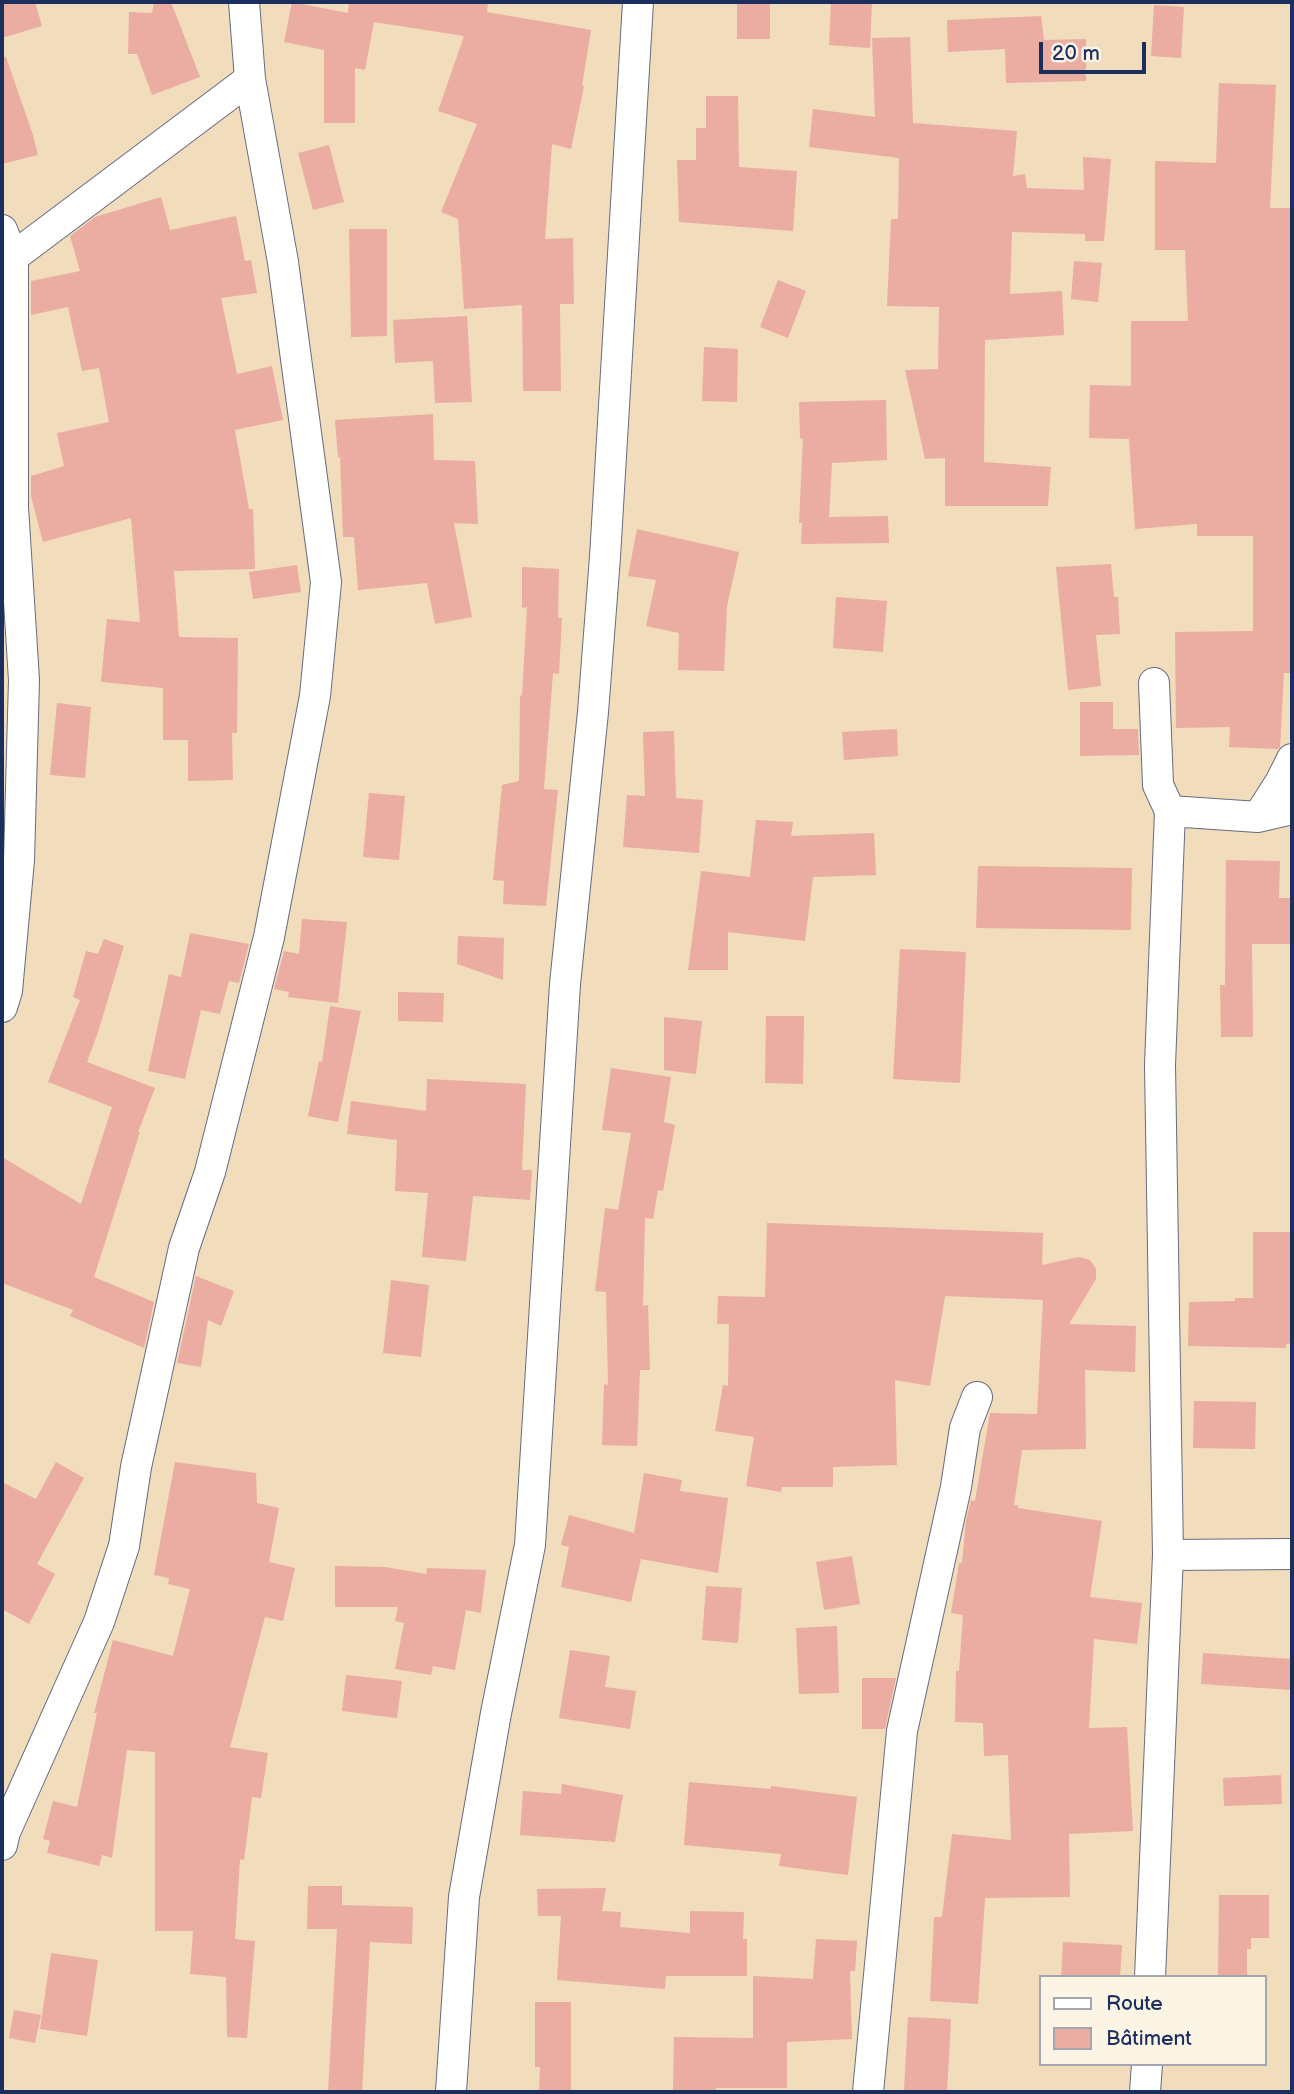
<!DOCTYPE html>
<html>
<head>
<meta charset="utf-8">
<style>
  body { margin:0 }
  #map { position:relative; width:1294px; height:2094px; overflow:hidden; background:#f1dcbc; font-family:"Balsamiq Sans",sans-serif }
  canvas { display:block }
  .frame { position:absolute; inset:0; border:4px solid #1b2f5e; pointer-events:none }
  .legend { position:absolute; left:1039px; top:1975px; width:228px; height:91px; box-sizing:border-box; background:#fcf5e5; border:2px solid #a2a6af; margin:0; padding:9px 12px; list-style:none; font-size:21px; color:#1b2f5e }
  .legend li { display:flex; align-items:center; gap:14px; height:35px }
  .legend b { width:35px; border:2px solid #a2a6af }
  .scale { position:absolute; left:1039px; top:42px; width:107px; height:32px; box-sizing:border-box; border:4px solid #1b2f5e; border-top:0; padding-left:9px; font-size:21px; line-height:24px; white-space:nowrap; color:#1b2f5e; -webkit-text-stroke:5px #fcf5e5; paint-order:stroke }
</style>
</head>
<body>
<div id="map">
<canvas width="1294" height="2094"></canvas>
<div class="frame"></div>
<ul class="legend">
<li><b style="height:9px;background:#fff"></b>Route</li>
<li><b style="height:19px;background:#ebaca2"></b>Bâtiment</li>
</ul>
<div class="scale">20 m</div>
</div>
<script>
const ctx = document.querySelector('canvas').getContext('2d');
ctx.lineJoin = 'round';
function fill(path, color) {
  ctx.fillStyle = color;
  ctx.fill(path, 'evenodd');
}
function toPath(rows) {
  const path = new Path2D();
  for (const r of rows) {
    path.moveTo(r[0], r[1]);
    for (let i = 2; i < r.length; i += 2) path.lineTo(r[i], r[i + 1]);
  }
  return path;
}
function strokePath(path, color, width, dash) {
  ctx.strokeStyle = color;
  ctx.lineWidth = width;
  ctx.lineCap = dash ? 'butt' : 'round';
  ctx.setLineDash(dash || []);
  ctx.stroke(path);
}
fill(toPath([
  [2,2,35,2,42,26,2,38],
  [154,2,171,2,200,77,152,95,137,54,128,54,129,12,152,13],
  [292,2,348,13,349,2,488,2,487,12,591,30,582,86,584,86,571,149,552,144,545,239,573,238,574,304,560,304,561,391,523,391,522,305,464,309,458,219,441,212,477,124,438,111,464,36,374,22,365,70,355,68,355,123,324,123,324,50,284,42],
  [737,2,770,2,770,39,737,39],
  [831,2,872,2,870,48,829,45],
  [1154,5,1184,7,1181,58,1151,56],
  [1041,16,1044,40,1086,39,1086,81,1006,83,1005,49,948,52,947,20],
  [910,37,913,123,1017,131,1013,176,1025,174,1027,188,1084,190,1083,157,1111,159,1104,241,1085,241,1085,234,1012,232,1010,294,1062,291,1064,335,985,340,984,462,1051,467,1048,506,945,506,945,458,925,459,905,370,938,369,939,307,887,306,891,219,898,219,899,158,809,147,813,109,875,117,872,38],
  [6,57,33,135,38,155,2,164,2,58],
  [1219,83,1276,85,1270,208,1292,208,1292,673,1284,673,1280,747,1278,749,1229,747,1230,727,1176,728,1175,632,1253,631,1253,536,1197,536,1197,524,1135,529,1129,439,1089,438,1090,385,1131,386,1131,321,1188,321,1185,250,1155,250,1155,161,1216,163],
  [706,96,738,96,739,167,797,171,793,231,679,222,677,160,696,160,696,128,706,128],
  [329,145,344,202,313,210,298,153],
  [161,197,170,230,236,216,245,261,251,260,257,293,221,298,237,374,272,366,283,420,235,430,249,509,253,509,255,569,174,571,179,637,238,638,237,733,232,733,233,780,188,781,188,740,163,740,163,688,101,682,107,619,140,622,131,518,43,542,31,496,31,476,64,466,57,433,109,422,99,368,82,371,68,307,31,315,31,281,80,271,70,236,95,217],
  [349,229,387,229,387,336,351,337],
  [1074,261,1102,263,1098,302,1071,299],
  [778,280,806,291,788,338,760,327],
  [467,316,472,402,435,403,433,361,395,363,393,320],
  [704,347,738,349,737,402,702,401],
  [886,400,887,460,832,463,829,517,888,516,889,543,801,544,802,523,799,523,803,438,800,439,799,402],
  [433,414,434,460,475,461,478,524,454,523,472,617,435,624,427,583,358,590,354,537,343,537,340,457,338,457,335,420],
  [637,529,739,552,727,606,724,671,678,670,679,633,646,626,656,580,628,576],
  [1111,564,1114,597,1118,597,1120,634,1096,635,1101,686,1068,690,1056,567],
  [297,565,301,592,253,599,249,572],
  [522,567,559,569,558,618,562,618,559,674,553,673,544,789,558,790,546,906,503,904,504,881,493,880,502,785,519,781,520,695,522,696,527,607,522,608],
  [836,597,887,601,883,652,833,648],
  [1080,702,1113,702,1113,729,1138,729,1139,755,1080,756],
  [57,703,91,707,85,778,50,775],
  [897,729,898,756,844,760,842,732],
  [674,731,676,798,703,800,699,853,623,847,627,795,645,796,643,732],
  [369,793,405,796,399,860,363,857],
  [756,820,793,822,791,836,874,833,876,875,813,877,805,941,728,932,728,970,688,970,701,871,750,877],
  [1226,860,1280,861,1279,898,1292,898,1292,944,1252,944,1253,1037,1221,1037,1220,985,1225,985],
  [978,866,1132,868,1131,930,976,928],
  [302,919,347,922,338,1003,288,997,289,992,274,989,284,951,299,954],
  [190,933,249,944,239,983,229,981,220,1014,201,1010,185,1079,148,1071,169,974,181,977],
  [458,936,504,938,503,980,457,964],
  [104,939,124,946,98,1032,87,1062,155,1088,138,1132,140,1132,94,1277,154,1302,144,1348,70,1316,73,1310,2,1283,2,1157,81,1204,112,1107,48,1082,80,1000,73,997,86,951,98,954],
  [900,949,966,952,960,1083,893,1079],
  [398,992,444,993,443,1022,398,1021],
  [330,1006,361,1011,338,1122,308,1116,319,1061,322,1062],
  [766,1016,804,1016,803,1084,765,1083],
  [664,1017,702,1021,696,1074,664,1070],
  [611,1068,671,1077,664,1122,675,1125,663,1191,658,1190,653,1219,645,1218,643,1306,648,1305,650,1370,640,1370,637,1446,602,1445,604,1384,608,1385,606,1292,595,1291,605,1208,618,1210,631,1133,602,1130],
  [427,1079,526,1084,522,1170,532,1170,530,1200,473,1196,466,1261,422,1257,428,1193,395,1191,397,1140,347,1134,351,1101,426,1111],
  [767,1223,1043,1233,1042,1265,1079,1257,1090,1260,1096,1269,1096,1279,1069,1324,1136,1326,1135,1372,1085,1370,1086,1449,1022,1450,1014,1505,1018,1505,1018,1508,1102,1521,1090,1597,1142,1603,1137,1644,1094,1639,1089,1728,1127,1727,1133,1831,1069,1834,1070,1897,985,1898,978,2004,930,2001,934,1917,942,1917,952,1834,1011,1840,1008,1755,984,1756,983,1723,955,1722,956,1671,959,1671,963,1615,951,1613,959,1563,962,1563,966,1521,971,1500,975,1501,990,1413,1037,1414,1043,1300,945,1296,930,1386,895,1380,897,1465,833,1467,833,1487,782,1487,781,1492,746,1486,754,1437,715,1431,723,1385,728,1386,729,1324,717,1324,718,1296,765,1297],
  [1253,1232,1292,1232,1292,1343,1286,1344,1286,1348,1188,1346,1189,1302,1235,1301,1235,1298,1253,1298],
  [196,1276,234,1291,221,1326,208,1320,201,1367,177,1363],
  [391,1280,429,1285,421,1357,383,1353],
  [1194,1401,1256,1402,1255,1449,1193,1448],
  [56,1462,84,1478,37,1564,55,1574,29,1624,2,1609,2,1482,36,1499],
  [175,1462,256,1473,257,1503,279,1508,269,1562,295,1568,283,1621,265,1617,230,1747,268,1753,261,1798,252,1797,244,1860,240,1859,235,1939,255,1941,247,2038,227,2037,226,1977,190,1974,193,1931,155,1931,155,1752,127,1750,112,1858,102,1855,99,1866,47,1853,50,1841,43,1839,53,1801,77,1807,97,1713,94,1713,113,1640,173,1656,190,1589,168,1584,169,1578,154,1575],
  [644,1473,682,1480,680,1491,728,1498,718,1573,641,1559,631,1602,561,1587,569,1547,561,1545,569,1515,634,1533],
  [852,1556,860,1604,824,1610,816,1562],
  [335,1566,385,1567,426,1574,427,1568,486,1570,481,1613,466,1610,455,1670,433,1666,431,1675,395,1669,404,1623,395,1621,398,1607,335,1607],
  [706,1586,742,1588,738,1643,702,1640],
  [837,1626,839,1693,799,1694,796,1628],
  [570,1650,610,1656,605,1687,636,1691,630,1729,559,1718],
  [1203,1653,1292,1659,1292,1690,1201,1684],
  [346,1675,402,1681,397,1718,342,1711],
  [862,1678,896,1678,885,1729,862,1729],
  [1281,1775,1282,1804,1224,1806,1223,1778],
  [689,1782,771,1789,771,1786,857,1797,848,1875,779,1866,781,1854,684,1845],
  [562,1784,623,1795,615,1842,520,1835,523,1791,561,1794],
  [308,1886,342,1886,342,1905,413,1907,412,1944,370,1942,362,2092,328,2092,337,1929,307,1929],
  [606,1888,602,1911,621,1912,620,1927,690,1933,690,1911,744,1912,743,1939,747,1939,747,1976,666,1976,665,1989,557,1980,561,1916,538,1916,537,1889],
  [1219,1895,1269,1895,1269,1938,1251,1938,1251,1949,1247,1949,1247,1977,1218,1977],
  [816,1939,857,1941,855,1971,850,1971,852,2039,787,2042,787,2088,716,2088,716,2092,673,2092,674,2037,753,2038,753,1976,813,1979],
  [1063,1942,1122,1945,1120,1977,1061,1977],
  [51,1953,98,1960,87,2036,40,2029],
  [535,2002,571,2002,571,2092,539,2092,540,2067,535,2067],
  [14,2010,41,2015,35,2043,9,2038],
  [908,2017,951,2019,947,2092,904,2090]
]), '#ebaca2');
const minor = toPath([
  [2,230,13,257,13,507,24,680,19,860,7,991,2,1007],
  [13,257,250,79],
  [1170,811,1258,817,1281,781,1292,759],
  [1258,817,1292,809],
  [1168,1555,1292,1554],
  [2,1845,5,1832,99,1622,124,1546,136,1467,184,1248,210,1172,269,937,315,696,326,582,283,262,250,79,244,2],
  [1150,1977,1168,1555,1160,1065,1170,811,1158,785,1154,683],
  [451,2092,464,1897,496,1713,530,1545,565,984,593,712,605,557,638,2],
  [868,2092,902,1731,956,1487,965,1428,977,1397],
  [1145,2092,1147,2064]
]);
strokePath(minor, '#666c7f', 32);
strokePath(minor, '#fff', 30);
</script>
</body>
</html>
